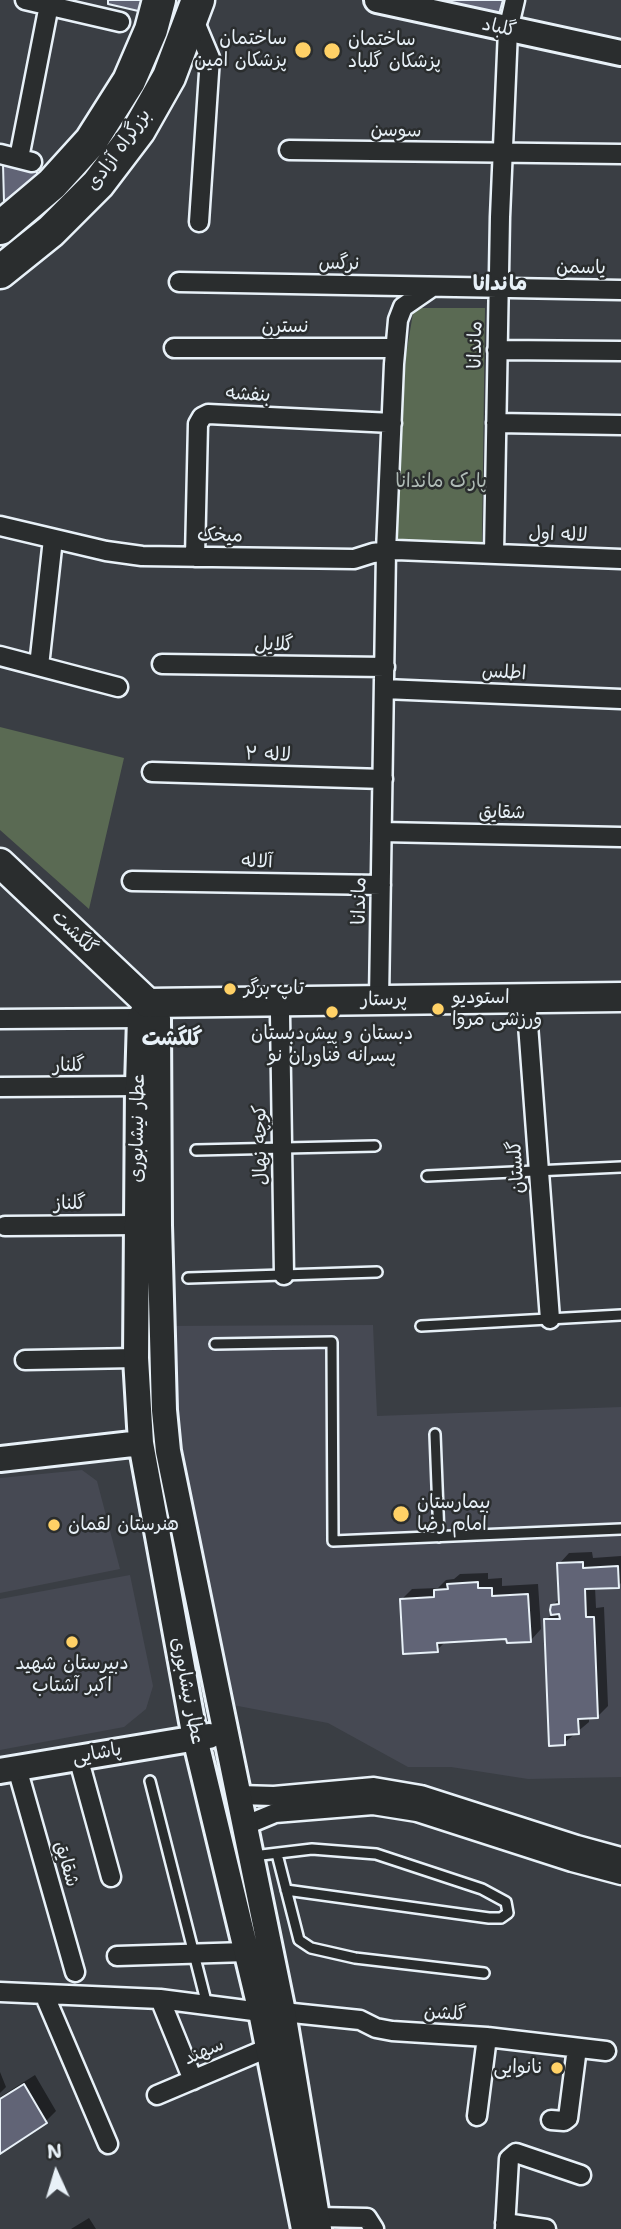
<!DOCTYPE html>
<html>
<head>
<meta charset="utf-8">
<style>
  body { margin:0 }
  #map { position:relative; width:621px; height:2229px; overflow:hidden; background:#3a3e44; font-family:"Shantell Sans",sans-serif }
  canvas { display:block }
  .north { position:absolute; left:21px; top:2138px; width:70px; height:70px; -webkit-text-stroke:5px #2a2d2e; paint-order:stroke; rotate:356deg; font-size:19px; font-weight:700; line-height:28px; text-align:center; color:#e8f1f8 }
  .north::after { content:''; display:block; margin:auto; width:24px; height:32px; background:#e8f1f8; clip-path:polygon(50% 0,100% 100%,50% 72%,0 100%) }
</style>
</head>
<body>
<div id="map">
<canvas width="621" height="2229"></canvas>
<div class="north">N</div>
</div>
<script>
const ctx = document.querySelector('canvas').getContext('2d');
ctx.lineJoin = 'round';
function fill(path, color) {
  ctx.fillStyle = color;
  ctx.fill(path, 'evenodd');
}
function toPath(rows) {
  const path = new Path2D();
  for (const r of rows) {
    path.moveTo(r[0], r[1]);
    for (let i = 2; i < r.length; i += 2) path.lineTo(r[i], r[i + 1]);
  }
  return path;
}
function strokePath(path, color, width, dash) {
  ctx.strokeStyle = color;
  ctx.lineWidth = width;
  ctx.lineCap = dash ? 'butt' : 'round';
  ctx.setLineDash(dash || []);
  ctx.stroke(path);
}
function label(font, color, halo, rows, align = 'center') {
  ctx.font = font + ' "Shantell Sans","Playpen Sans Arabic",sans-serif';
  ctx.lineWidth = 5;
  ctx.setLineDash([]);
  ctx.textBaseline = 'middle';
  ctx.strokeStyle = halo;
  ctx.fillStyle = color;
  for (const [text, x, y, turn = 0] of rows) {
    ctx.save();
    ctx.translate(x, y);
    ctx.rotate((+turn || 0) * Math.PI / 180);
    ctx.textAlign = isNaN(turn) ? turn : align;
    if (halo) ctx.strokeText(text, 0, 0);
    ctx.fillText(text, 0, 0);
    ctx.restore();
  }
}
fill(toPath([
  [373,1325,377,1416,621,1407,621,1777,528,1779,451,1767,408,1767,328,1723,222,1703,157,1326],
  [82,1470,97,1481,120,1569,0,1593,0,1478],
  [130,1575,153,1686,146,1709,124,1727,0,1750,0,1599]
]), '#464953');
fill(toPath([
  [419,308,485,308,482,543,394,542,406,355,413,313],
  [0,727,124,758,89,909,0,830]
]), '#5a6a53');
fill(toPath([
  [444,0,508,0,505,11,497,19],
  [39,162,42,169,37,174,5,165],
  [592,1552,593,1558,621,1556,621,1583,618,1586,595,1587,596,1608,604,1607,608,1706,598,1716,589,1717,589,1722,564,1743,546,1620,553,1613,552,1606,560,1598,559,1564,569,1553],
  [488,1573,488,1579,502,1578,502,1586,538,1584,541,1629,531,1640,508,1637,447,1640,437,1650,401,1600,412,1589,438,1588,446,1580,454,1579,460,1574],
  [0,2072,6,2087,0,2093],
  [35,2075,56,2111,46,2121,0,2152,0,2097],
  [89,2218,96,2229,71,2229]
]), '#0007');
const building = toPath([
  [108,0,151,0,147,13,108,4,108,0],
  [442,0,503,0,497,21,441,7,442,0],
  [3,164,34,166,38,175,4,202,3,164],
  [583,1562,583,1568,618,1566,619,1588,585,1589,586,1617,594,1617,598,1718,578,1719,579,1734,565,1735,565,1745,549,1746,544,1619,560,1619,559,1614,551,1615,550,1610,551,1605,559,1604,557,1563,583,1562],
  [478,1582,478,1588,492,1588,492,1596,528,1594,531,1642,507,1643,506,1639,437,1643,438,1652,403,1654,400,1599,434,1597,434,1590,448,1589,447,1584,478,1582],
  [24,2084,47,2123,0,2154,0,2099,24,2084]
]);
fill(building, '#616476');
strokePath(building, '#e8f1f8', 2);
const lane = toPath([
  [196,1150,375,1146],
  [427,1176,621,1167],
  [188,1278,377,1272],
  [421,1326,621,1315],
  [215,1344,332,1342,333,1541,621,1529],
  [435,1434,439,1537],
  [150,1781,207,2005],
  [277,1854,299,1940,311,1948,355,1958,484,1973],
  [253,1856,312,1849,376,1854,482,1889,506,1902,508,1913,501,1918,489,1918,286,1890]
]);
const street = toPath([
  [25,0,120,22],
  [192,15,210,58,199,222],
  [289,150,621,154],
  [0,154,32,162],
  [19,158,49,5],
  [179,282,621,290],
  [174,348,395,348],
  [497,350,621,351],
  [496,423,621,425],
  [0,526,106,551,142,556,354,559,373,553,396,550,621,559],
  [494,553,500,217,508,30,515,0],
  [195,557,198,424,202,417,208,414,392,423],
  [0,656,118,687],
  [162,664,385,667],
  [39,666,53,539],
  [384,689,621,699],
  [152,772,383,779],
  [382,832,621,837],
  [132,881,381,885],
  [379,1000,386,551,394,364,398,320,403,307,432,287],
  [527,1011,550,1319],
  [280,1015,284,1275],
  [0,1019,140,1018],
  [0,1087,138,1086],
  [5,1226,136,1225],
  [25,1360,136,1358],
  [78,1757,111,1877],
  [17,1768,75,1972],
  [239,1795,274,1796,374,1787,421,1795,577,1845,621,1857],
  [246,1825,275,1813,373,1805,417,1812,572,1862,621,1875],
  [117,1956,246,1952],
  [0,1992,160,1999,261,2012],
  [44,1994,108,2144],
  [160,1999,193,2080],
  [283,2012,360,2020,376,2028,392,2031,487,2037,606,2051],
  [157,2095,268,2048],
  [477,2116,487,2037],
  [551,2120,564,2121,568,2118,577,2048],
  [317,2217,367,2218,374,2229],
  [505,2223,546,2229],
  [505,2229,509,2159,516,2153,581,2175]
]);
const secondary = toPath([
  [377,0,621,53],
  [0,1459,141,1443],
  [0,1771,209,1736],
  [304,2229,261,2012,195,1738,141,1443,136,1358,138,1086,140,1018,148,1003,158,1018,159,1225,164,1410,168,1451,283,2012,319,2229]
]);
const primary = toPath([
  [0,863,148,1003,621,997]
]);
const highway = toPath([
  [0,228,52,184,91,141,129,81,151,30,159,0],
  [0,272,51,231,98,184,139,130,169,77,198,0]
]);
strokePath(lane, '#e8f1f8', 14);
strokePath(street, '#e8f1f8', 23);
strokePath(secondary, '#e8f1f8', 30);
strokePath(primary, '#e8f1f8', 33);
strokePath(highway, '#e8f1f8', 37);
strokePath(lane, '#2a2d2e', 9);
strokePath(street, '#2a2d2e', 18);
strokePath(secondary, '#2a2d2e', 24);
strokePath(primary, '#2a2d2e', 28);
strokePath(highway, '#2a2d2e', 32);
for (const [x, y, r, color] of [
  [303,50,9,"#ffd166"],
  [332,51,9,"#ffd166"],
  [230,989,7,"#ffd166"],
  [438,1009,7,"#ffd166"],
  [332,1012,7,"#ffd166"],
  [401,1514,9,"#ffd166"],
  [54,1525,7,"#ffd166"],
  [72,1642,7,"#ffd166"],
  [557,2068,7,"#ffd166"]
]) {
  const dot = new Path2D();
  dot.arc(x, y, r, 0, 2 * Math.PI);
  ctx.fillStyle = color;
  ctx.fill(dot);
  strokePath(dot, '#2a2d2e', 2.5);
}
label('19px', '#e8f1f8', '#2a2d2e', [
  ["گلباد",499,28,12],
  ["سوسن",396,131,1],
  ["بزرگراه آزادی",119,150,-54],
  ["نرگس",339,264,1],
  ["یاسمن",581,268,1],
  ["نسترن",285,327],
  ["ماندانا",476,345,-89],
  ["بنفشه",248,395,3],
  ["لاله اول",558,535,2],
  ["میخک",220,536,1],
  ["گلایل",274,645,1],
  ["اطلس",504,673,3],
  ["لاله ۲",268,755,2],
  ["شقایق",502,813,1],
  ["آلاله",257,862,1],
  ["ماندانا",360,901,-89],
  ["گلگشت",74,933,44],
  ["پرستار",384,1000,-1],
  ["گلنار",69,1066,-1],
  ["عطار نیشابوری",138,1128,-89],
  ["کوچه نهال",261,1145,-91],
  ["گلستان",517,1167,-94],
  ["گلناز",70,1204,-1],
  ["عطار نیشابوری",187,1691,79],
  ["پاشایی",97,1754,-10],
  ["شقایق",66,1864,74],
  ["گلشن",445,2014,4],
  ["سهند",204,2052,-23]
]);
label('19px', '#e8f1f8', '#2a2d2e', [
  ["ساختمان",287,39,"right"],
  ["پزشکان امین",287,61,"right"],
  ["ساختمان",348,40],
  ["پزشکان گلباد",348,62],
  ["تاپ برگر",244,989],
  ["استودیو",452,998],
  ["ورزشی مروا",452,1020],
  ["دبستان و پیش‌دبستان",332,1034,"center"],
  ["پسرانه فناوران نو",332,1056,"center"],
  ["بیمارستان",417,1503],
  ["امام رضا",417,1525],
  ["هنرستان لقمان",68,1525],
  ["دبیرستان شهید",72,1664,"center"],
  ["اکبر آشتاب",72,1686,"center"],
  ["نانوایی",543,2068,"right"]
], 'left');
label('19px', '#afbbb6', '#2a2d2e', [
  ["پارک ماندانا",441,482]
]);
label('bold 21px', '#e8f1f8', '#2a2d2e', [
  ["ماندانا",500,285],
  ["گلگشت",172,1040]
]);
</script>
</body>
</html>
